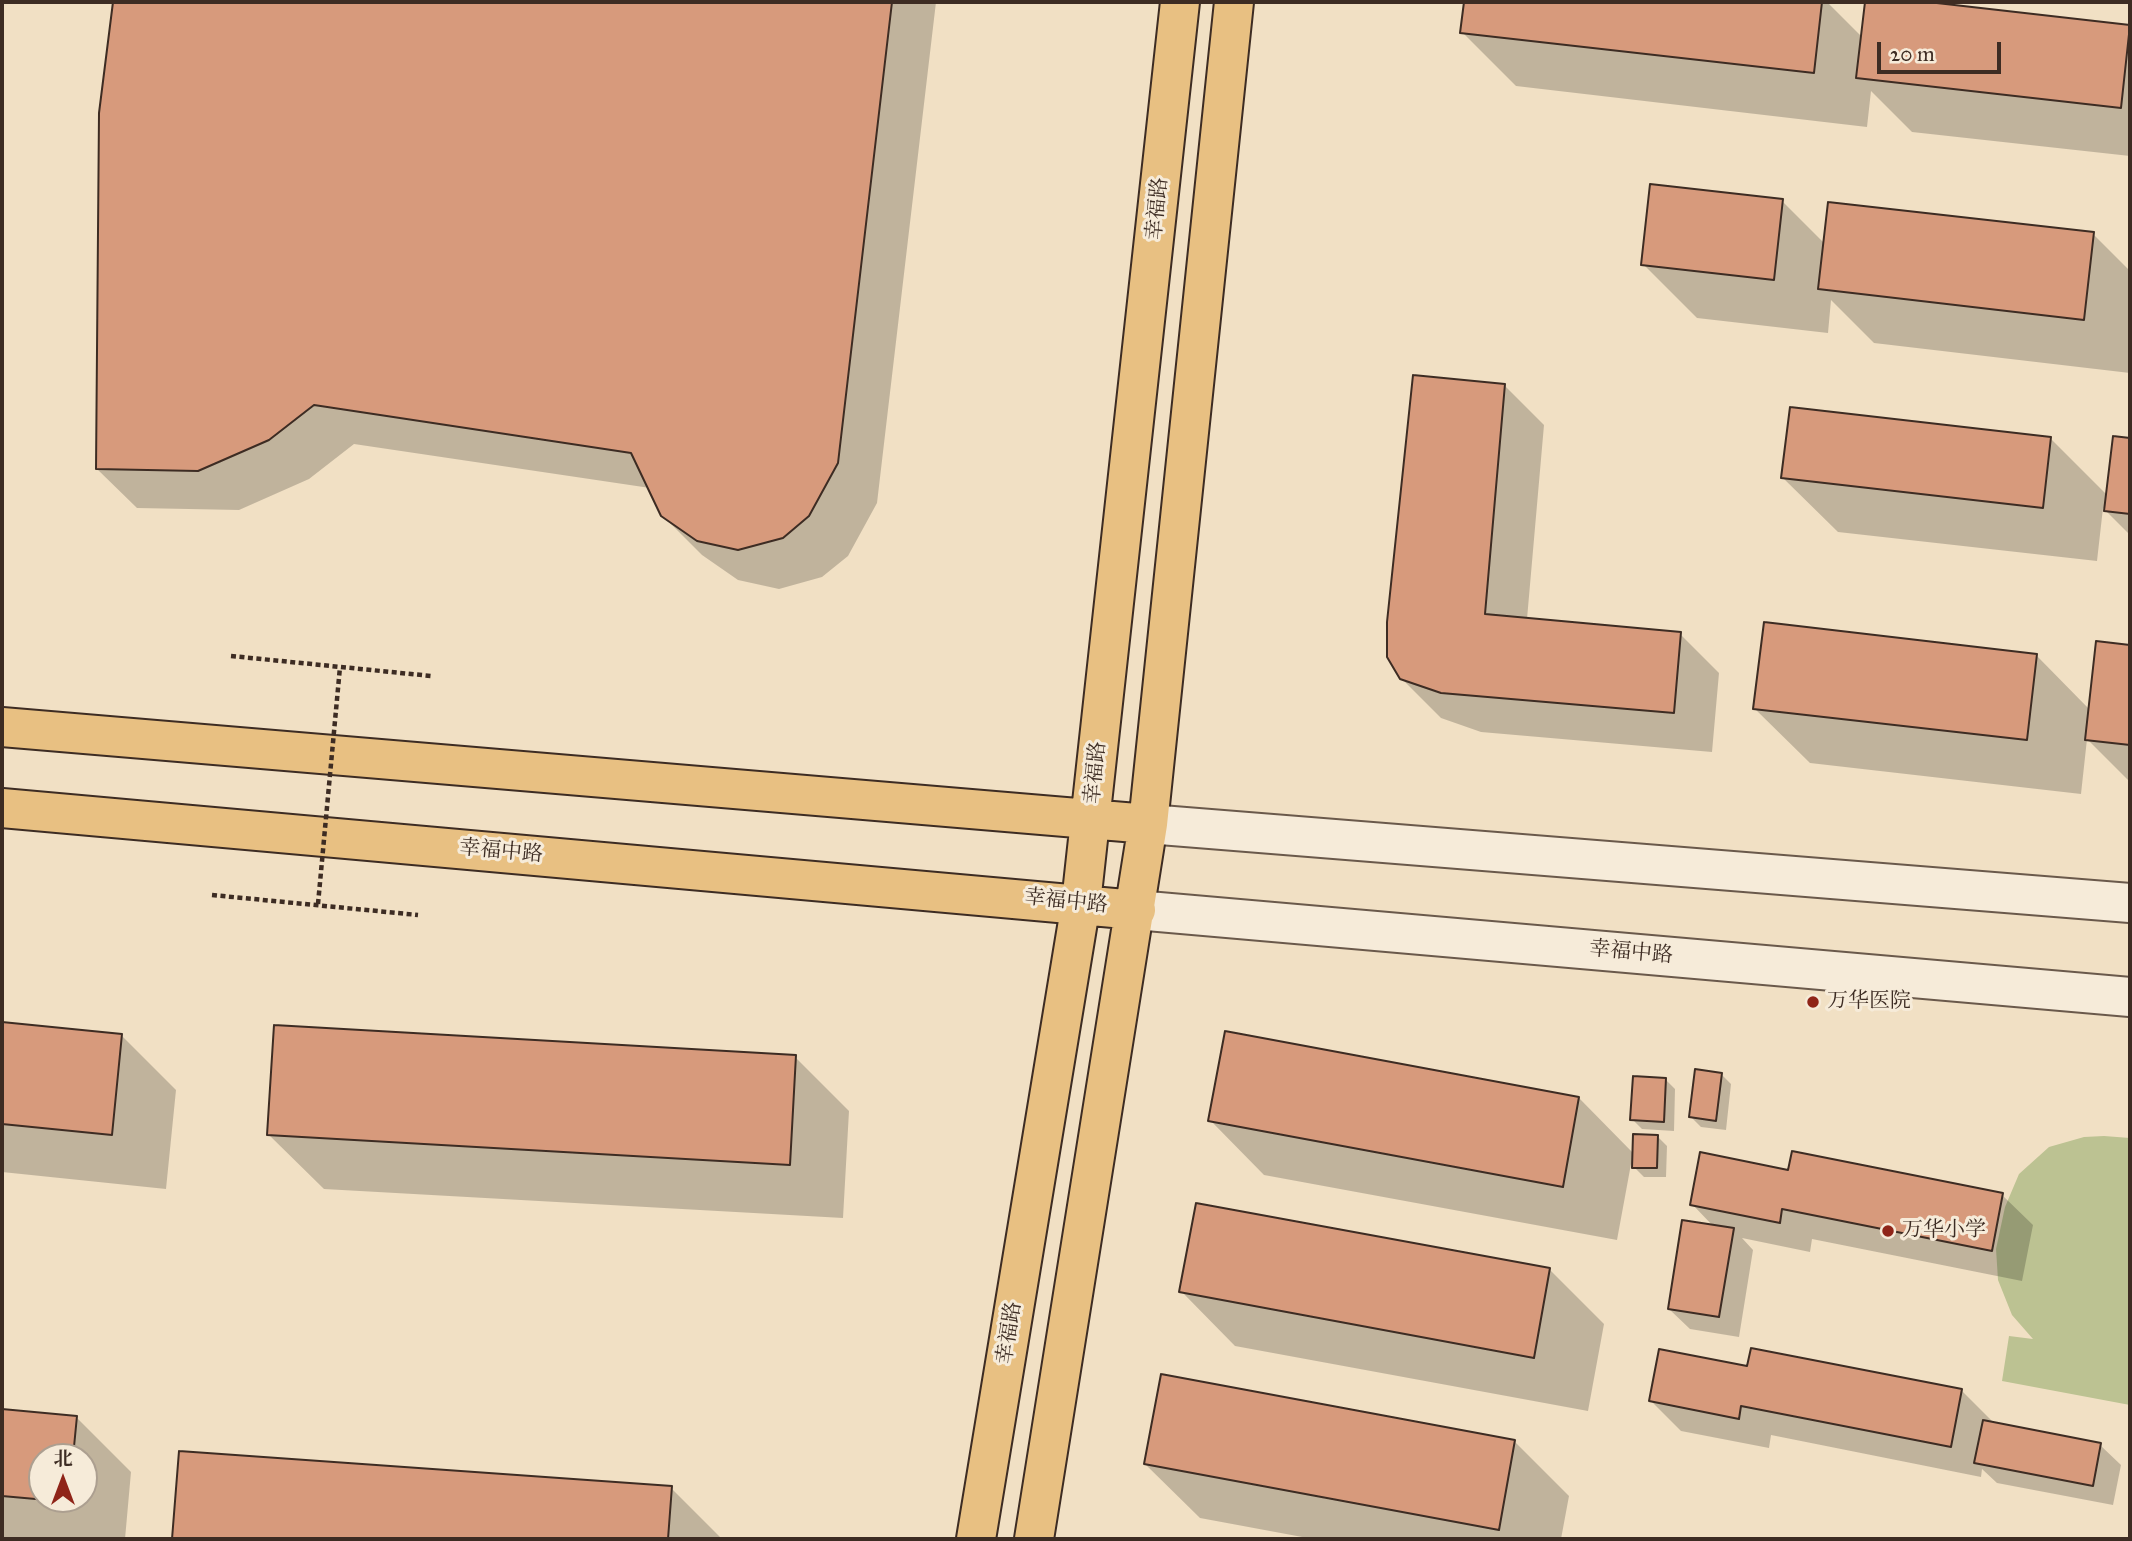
<!DOCTYPE html>
<html>
<head>
<meta charset="utf-8">
<style>
  body { margin:0 }
  #map { position:relative; width:2132px; height:1541px; overflow:hidden; background:#f1e0c4; font-family:"IM FELL Great Primer","Noto Serif SC",serif }
  canvas { display:block }
  .frame { position:absolute; inset:0; border:4px solid #3d2c23; pointer-events:none }
  .north { position:absolute; left:28px; top:1443px; width:70px; height:70px; box-sizing:border-box; background:#f6ebd9; border:2px solid #ac9f90; border-radius:50%; rotate:0deg; font-size:19px; font-weight:700; line-height:28px; text-align:center; color:#3d2c23 }
  .north::after { content:''; display:block; margin:auto; width:24px; height:32px; background:#8f2418; clip-path:polygon(50% 0,100% 100%,50% 72%,0 100%) }
  .scale { position:absolute; left:1877px; top:42px; width:124px; height:32px; box-sizing:border-box; border:4px solid #3d2c23; border-top:0; padding-left:9px; font-size:21px; line-height:24px; white-space:nowrap; color:#3d2c23; -webkit-text-stroke:5px #f6ebd9; paint-order:stroke }
</style>
</head>
<body>
<div id="map">
<canvas width="2132" height="1541"></canvas>
<div class="frame"></div>
<div class="north">北</div>
<div class="scale">20 m</div>
</div>
<script>
const ctx = document.querySelector('canvas').getContext('2d');
ctx.lineJoin = 'round';
function fill(path, color) {
  ctx.fillStyle = color;
  ctx.fill(path, 'evenodd');
}
function toPath(rows) {
  const path = new Path2D();
  for (const r of rows) {
    path.moveTo(r[0], r[1]);
    for (let i = 2; i < r.length; i += 2) path.lineTo(r[i], r[i + 1]);
  }
  return path;
}
function strokePath(path, color, width, dash) {
  ctx.strokeStyle = color;
  ctx.lineWidth = width;
  ctx.lineCap = dash ? 'butt' : 'round';
  ctx.setLineDash(dash || []);
  ctx.stroke(path);
}
function label(font, color, halo, rows, align = 'center') {
  ctx.font = font + ' "IM FELL Great Primer","Noto Serif SC",serif';
  ctx.lineWidth = 6;
  ctx.setLineDash([]);
  ctx.textBaseline = 'middle';
  ctx.strokeStyle = halo;
  ctx.fillStyle = color;
  for (const [text, x, y, turn = 0] of rows) {
    ctx.save();
    ctx.translate(x, y);
    ctx.rotate((+turn || 0) * Math.PI / 180);
    ctx.textAlign = isNaN(turn) ? turn : align;
    if (halo) ctx.strokeText(text, 0, 0);
    ctx.fillText(text, 0, 0);
    ctx.restore();
  }
}
fill(toPath([
  [2104,1136,2130,1138,2130,1405,2002,1381,2009,1336,2033,1339,2012,1315,1998,1280,1996,1249,2005,1207,2019,1174,2049,1147,2084,1137]
]), '#bcc292');
fill(toPath([
  [115,2,936,2,877,503,848,556,822,577,779,589,738,580,702,555,662,515,650,488,354,444,309,479,239,510,137,508,97,469,101,113],
  [1465,2,1827,2,1863,38,1867,2,1912,2,2130,27,2130,156,1912,132,1871,91,1867,127,1516,86,1462,32],
  [1782,201,1825,244,2093,234,2130,271,2130,373,1874,343,1831,300,1828,333,1697,318,1643,264],
  [1504,385,1544,425,1527,619,1680,634,1719,673,1712,752,1481,732,1441,718,1401,678],
  [2114,438,2130,440,2130,535,2103,508,2097,561,1838,532,1783,478,2051,439,2108,496],
  [2098,643,2130,647,2130,782,2087,739,2081,794,1810,763,1755,709,2036,655,2090,710],
  [2,1024,122,1036,176,1090,166,1189,2,1172],
  [795,1057,849,1111,843,1218,324,1189,269,1135],
  [1721,1074,1731,1084,1726,1130,1701,1127,1691,1117],
  [1665,1079,1675,1089,1674,1131,1642,1129,1632,1119],
  [1579,1098,1634,1154,1657,1136,1667,1146,1666,1177,1644,1177,1631,1164,1617,1240,1264,1175,1210,1120],
  [2002,1195,2033,1225,2022,1281,1812,1239,1810,1252,1742,1238,1753,1250,1739,1337,1690,1329,1669,1309,1714,1227,1692,1204],
  [1550,1270,1604,1324,1588,1411,1235,1346,1181,1291],
  [1748,1368,1961,1390,1992,1421,1991,1424,2100,1445,2121,1465,2113,1505,1997,1483,1982,1469,1981,1477,1771,1435,1769,1448,1681,1431,1651,1401],
  [2,1411,76,1417,131,1472,125,1539,2,1539],
  [42,1457,84,1457,84,1499,42,1499],
  [1515,1442,1569,1496,1561,1539,1313,1539,1200,1518,1145,1464],
  [180,1453,671,1488,722,1539,174,1539]
]), '#0003');
const building = toPath([
  [113,2,892,2,838,463,809,516,783,538,738,550,697,541,661,516,631,453,314,405,269,440,198,471,96,469,99,113,113,2],
  [1464,2,1822,2,1814,73,1460,33,1464,2],
  [1865,2,1928,2,2130,25,2121,108,1856,78,1865,2],
  [1650,184,1783,199,1774,280,1641,265,1650,184],
  [1828,202,2094,232,2084,320,1818,289,1828,202],
  [1413,375,1505,384,1485,614,1681,632,1674,713,1441,693,1400,679,1387,657,1387,622,1413,375],
  [1790,407,2051,437,2043,508,1781,478,1790,407],
  [2113,436,2130,438,2130,514,2104,511,2113,436],
  [1764,622,2037,654,2027,740,1753,709,1764,622],
  [2096,641,2130,645,2130,745,2085,740,2096,641],
  [2,1022,122,1034,112,1135,2,1124,2,1022],
  [274,1025,796,1055,790,1165,267,1135,274,1025],
  [1225,1031,1579,1097,1563,1187,1208,1121,1225,1031],
  [1695,1069,1722,1073,1716,1121,1689,1117,1695,1069],
  [1633,1076,1666,1078,1664,1122,1630,1120,1633,1076],
  [1633,1134,1658,1135,1657,1168,1632,1168,1633,1134],
  [1792,1151,2003,1193,1992,1251,1782,1209,1780,1223,1690,1205,1700,1152,1788,1170,1792,1151],
  [1196,1203,1550,1268,1534,1358,1179,1292,1196,1203],
  [1682,1220,1734,1228,1719,1317,1668,1309,1682,1220],
  [1751,1348,1962,1389,1951,1447,1741,1406,1739,1419,1649,1401,1659,1349,1747,1366,1751,1348],
  [1161,1374,1515,1440,1499,1530,1144,1464,1161,1374],
  [2,1409,77,1416,73,1457,42,1457,42,1499,70,1499,69,1502,2,1496,2,1409],
  [1983,1420,2101,1443,2093,1486,1974,1463,1983,1420],
  [179,1451,672,1486,668,1539,172,1539,179,1451]
]);
fill(building, '#d79a7c');
strokePath(building, '#3d2c23', 2);
const minor = toPath([
  [1148,824,2130,903],
  [1136,910,2130,997]
]);
const major = toPath([
  [2,727,1148,824],
  [2,808,1136,910],
  [976,1539,1081,903,1180,2],
  [1034,1539,1148,824,1234,2]
]);
strokePath(minor, '#6a594b', 42);
strokePath(major, '#3d2c23', 42);
strokePath(toPath([
  [231,656,431,676],
  [212,895,418,915]
]), '#3d2c23', 4.5, [5, 3.5]);
strokePath(minor, '#f6ebd9', 38);
strokePath(major, '#e8c082', 38);
strokePath(toPath([
  [318,904,340,667]
]), '#3d2c23', 4.5, [5, 3.5]);
for (const [x, y, r, color] of [
  [1813,1002,7,"#8f2418"],
  [1888,1231,7,"#8f2418"]
]) {
  const dot = new Path2D();
  dot.arc(x, y, r, 0, 2 * Math.PI);
  ctx.fillStyle = color;
  ctx.fill(dot);
  strokePath(dot, '#f6ebd9', 2.5);
}
label('21px', '#3d2c23', '#f6ebd9', [
  ["幸福路",1158,209,-84],
  ["幸福路",1096,773,-84],
  ["幸福中路",501,852,5],
  ["幸福中路",1066,902,6],
  ["幸福中路",1631,953,5],
  ["幸福路",1010,1333,-81]
]);
label('21px', '#3d2c23', '#f6ebd9', [
  ["万华医院",1827,1002],
  ["万华小学",1902,1231]
], 'left');
</script>
</body>
</html>
